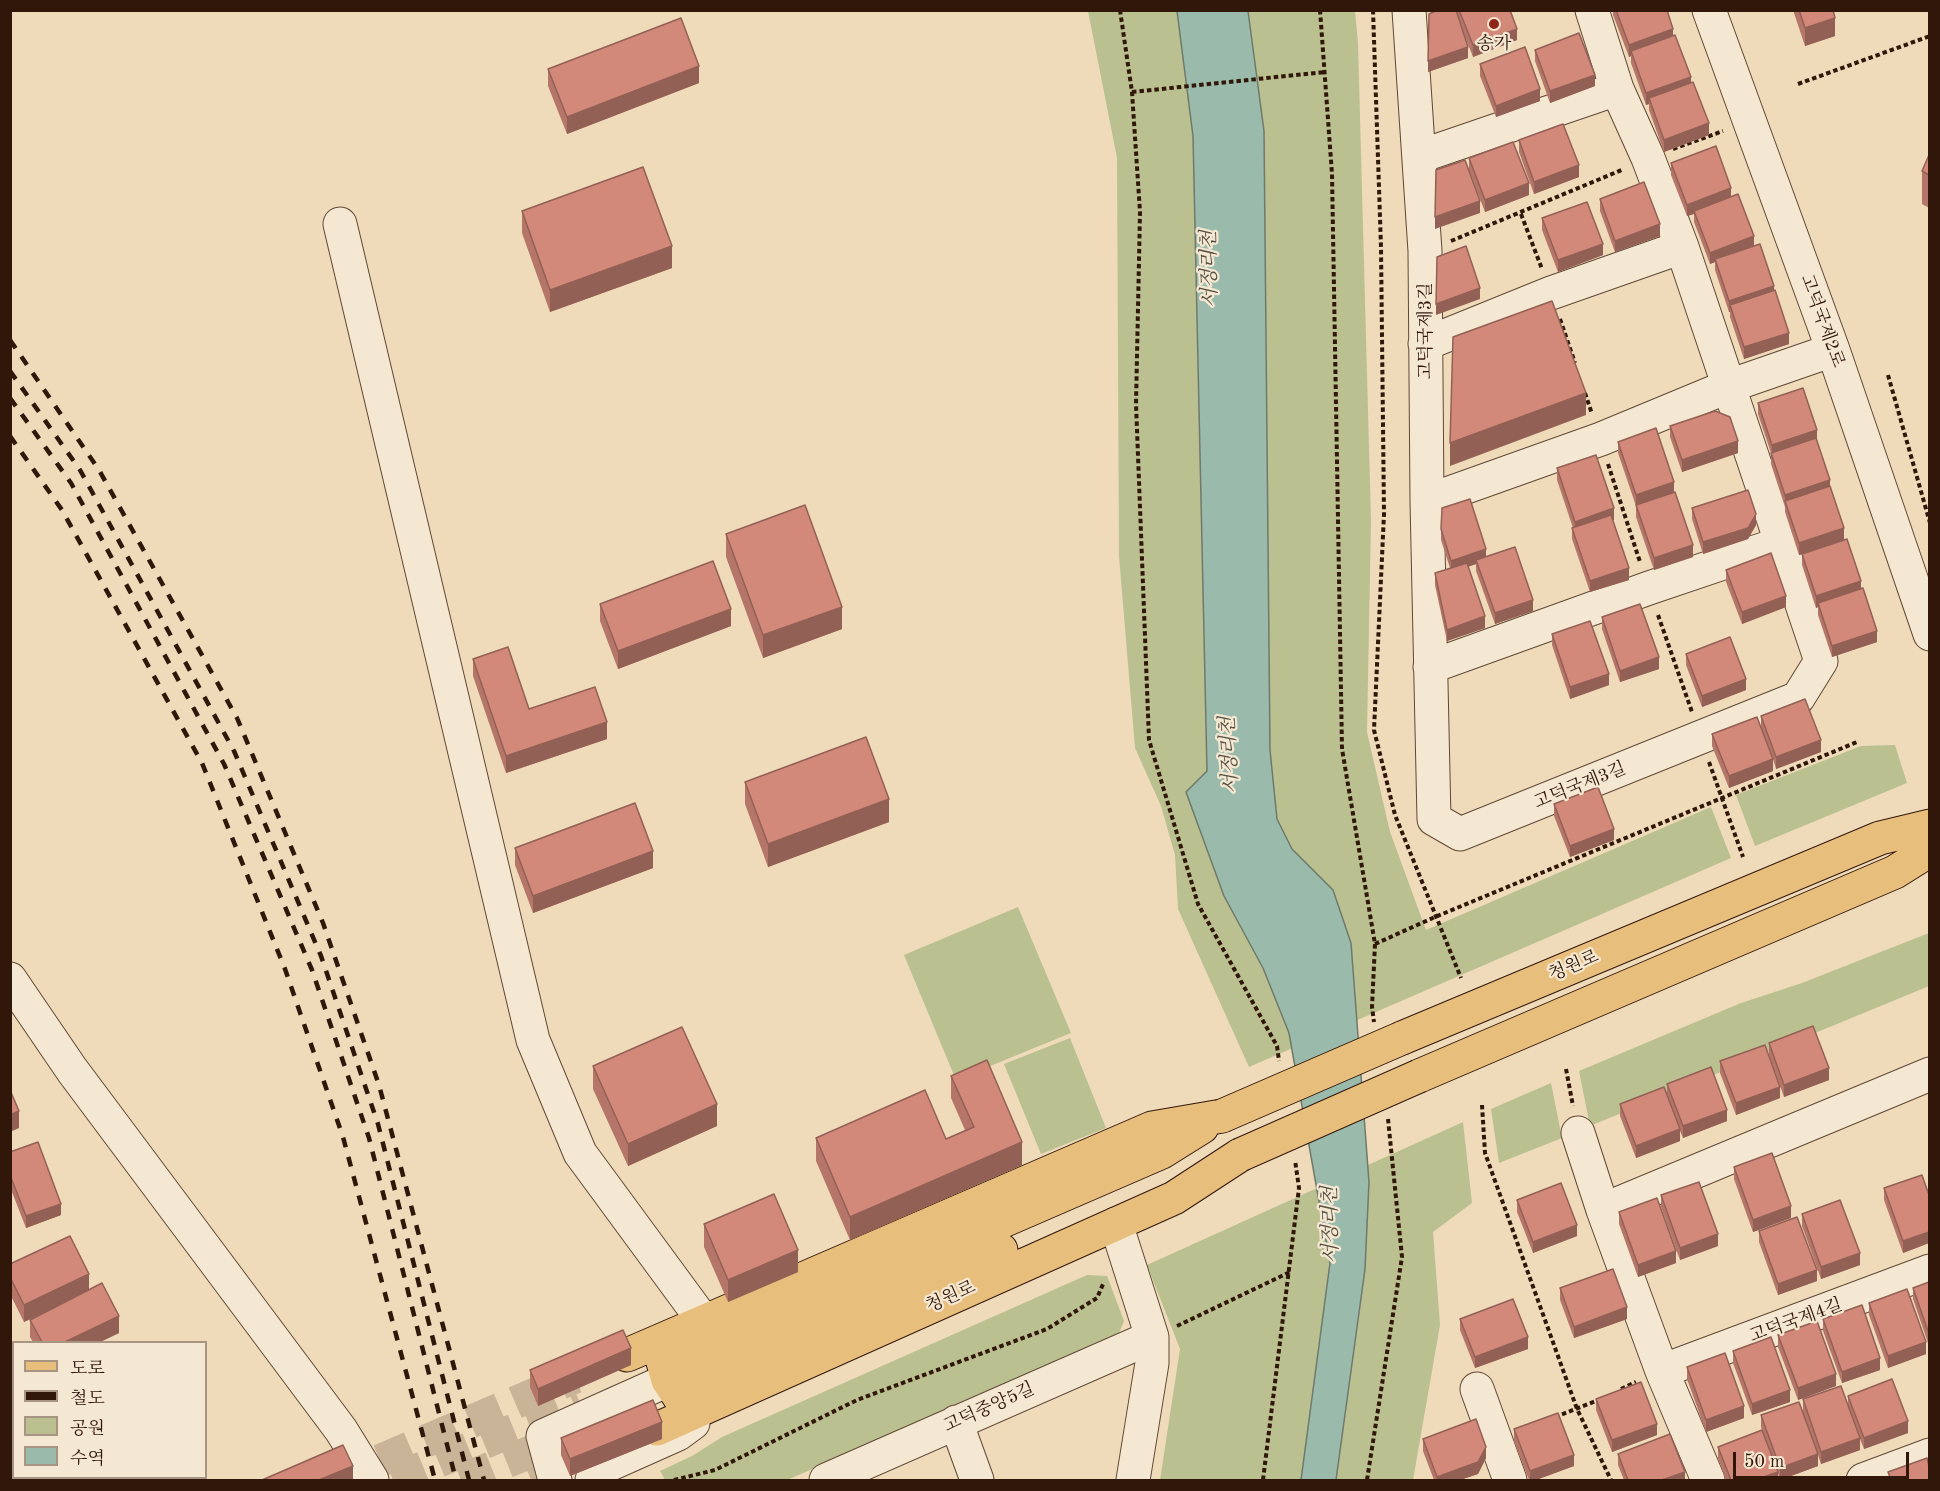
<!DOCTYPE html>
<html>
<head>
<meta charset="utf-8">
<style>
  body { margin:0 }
  #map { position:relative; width:1940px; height:1491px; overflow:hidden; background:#efdbba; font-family:"Old Standard TT","Noto Serif KR",serif }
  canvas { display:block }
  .frame { position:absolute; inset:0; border:12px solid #31170a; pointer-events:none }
  .legend { position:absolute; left:12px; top:1341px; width:195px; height:138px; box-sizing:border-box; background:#f5e8d2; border:2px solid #a79482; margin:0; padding:8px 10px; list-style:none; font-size:18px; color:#31170a }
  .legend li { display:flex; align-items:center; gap:12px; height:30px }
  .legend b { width:30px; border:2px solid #a79482 }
  .scale { position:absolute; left:1733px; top:1452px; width:176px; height:27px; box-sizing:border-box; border:3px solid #31170a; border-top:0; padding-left:8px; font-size:18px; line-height:21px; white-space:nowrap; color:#31170a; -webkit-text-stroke:4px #f5e8d2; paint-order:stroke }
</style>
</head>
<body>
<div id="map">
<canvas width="1940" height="1491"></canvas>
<div class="frame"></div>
<ul class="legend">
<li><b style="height:8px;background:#e8be7d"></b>도로</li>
<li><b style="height:8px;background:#31170a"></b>철도</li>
<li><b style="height:16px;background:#bac08f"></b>공원</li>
<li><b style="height:16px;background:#9abbac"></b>수역</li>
</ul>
<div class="scale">50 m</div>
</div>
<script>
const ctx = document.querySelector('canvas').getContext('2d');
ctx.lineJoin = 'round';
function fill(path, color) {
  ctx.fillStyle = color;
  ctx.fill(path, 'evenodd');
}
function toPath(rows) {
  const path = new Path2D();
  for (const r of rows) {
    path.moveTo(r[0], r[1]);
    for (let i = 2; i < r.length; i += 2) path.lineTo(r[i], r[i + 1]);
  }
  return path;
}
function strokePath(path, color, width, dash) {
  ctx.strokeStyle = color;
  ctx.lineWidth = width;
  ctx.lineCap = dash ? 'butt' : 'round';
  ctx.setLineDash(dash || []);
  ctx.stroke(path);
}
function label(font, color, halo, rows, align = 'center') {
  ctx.font = font + ' "Old Standard TT","Noto Serif KR",serif';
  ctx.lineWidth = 4.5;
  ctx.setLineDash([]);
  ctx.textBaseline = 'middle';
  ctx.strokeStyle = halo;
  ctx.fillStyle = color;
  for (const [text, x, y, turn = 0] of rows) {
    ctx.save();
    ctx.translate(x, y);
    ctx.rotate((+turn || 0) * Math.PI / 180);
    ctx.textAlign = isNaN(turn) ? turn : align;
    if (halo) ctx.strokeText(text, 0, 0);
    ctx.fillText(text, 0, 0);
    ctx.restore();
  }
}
fill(toPath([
  [1088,11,1355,11,1358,43,1371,521,1367,732,1390,832,1426,930,1711,807,1731,858,1249,1067,1178,909,1175,855,1161,806,1135,748,1119,556,1117,158],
  [1895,745,1907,783,1755,846,1736,795,1861,746],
  [1018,907,1071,1033,956,1080,904,955],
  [1929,933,1929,986,1590,1126,1579,1071,1741,1003,1802,983],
  [1070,1038,1106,1128,1041,1154,1004,1064],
  [1551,1083,1562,1138,1499,1163,1491,1109],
  [1463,1122,1472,1203,1433,1232,1440,1325,1413,1480,1160,1480,1180,1349,1147,1265],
  [1087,1275,1107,1276,1124,1321,1117,1338,787,1480,665,1480,660,1471,692,1456,722,1437]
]), '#bac08f');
const water = toPath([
  [1177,11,1248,11,1264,131,1270,750,1277,819,1292,849,1333,890,1351,943,1369,1182,1365,1269,1336,1480,1301,1480,1330,1263,1289,1033,1263,968,1224,896,1186,792,1207,771,1193,136,1177,11]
]);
fill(water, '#9abbac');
strokePath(water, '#70796b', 1.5);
strokePath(toPath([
  [335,1480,575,1377],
  [393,1480,580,1403],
  [461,1480,573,1435],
  [531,1480,579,1461]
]), '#c9b497', 33, [33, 16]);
const minor = toPath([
  [1409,10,1425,251,1427,501,1434,819,1460,834,1798,698,1821,661,1682,247,1648,158,1617,89,1592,10],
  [1709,10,1833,350,1930,634],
  [1421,156,1617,89],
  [340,224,533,1040,580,1153,705,1323],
  [1425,344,1551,293,1682,247],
  [1427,501,1601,439,1729,386,1833,350],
  [1430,667,1649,588,1782,543],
  [10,979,72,1070,341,1430,372,1480],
  [1578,1133,1603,1210,1662,1371,1708,1480],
  [1603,1210,1930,1074],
  [1116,1224,1152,1337,1152,1363,1133,1480],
  [1662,1371,1930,1271],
  [1477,1389,1510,1480],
  [956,1422,977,1480],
  [555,1480,543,1436,668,1380],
  [592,1480,604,1467,678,1434,693,1423],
  [826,1480,1152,1337],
  [1863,1480,1930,1455]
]);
const major = toPath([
  [1402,1038,1880,838,1930,826],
  [1419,1076,1895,872,1930,850],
  [669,1338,661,1355,668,1380,684,1404,699,1410],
  [627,1355,1152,1128,1222,1116],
  [687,1358,1162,1152,1202,1127],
  [695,1385,1001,1250],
  [657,1429,1174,1198,1240,1155]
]);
strokePath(minor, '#604836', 35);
strokePath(major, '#31170a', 35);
strokePath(toPath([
  [1120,10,1132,92,1140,212,1136,404,1149,740,1198,904,1277,1046,1279,1061],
  [1320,10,1332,174,1342,749,1375,944,1372,1007,1374,1022],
  [1373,10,1381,247,1384,514,1374,730,1395,815,1461,978],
  [1798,84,1930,36],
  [1132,92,1325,72],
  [1673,149,1723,131],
  [1521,214,1542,269],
  [1451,241,1624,169],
  [1560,319,1575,363],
  [1888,375,1930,523],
  [1585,393,1592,414],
  [1608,464,1640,562],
  [1658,615,1692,712],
  [1709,762,1743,857],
  [1375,944,1435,917,1857,742],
  [1566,1069,1573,1106],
  [1482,1105,1485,1153,1577,1409,1611,1480],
  [1177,1326,1290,1272],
  [1621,1389,1636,1382],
  [1555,1417,1601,1399],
  [674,1480,715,1470,857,1400,1047,1329,1097,1298,1104,1282],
  [1263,1480,1299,1188,1295,1160],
  [1367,1480,1402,1257,1388,1119]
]), '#31170a', 4, [4.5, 3]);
strokePath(minor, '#f5e8d2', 33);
strokePath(major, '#e8be7d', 33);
strokePath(toPath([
  [10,340,99,470,237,718,323,923,379,1085,484,1480],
  [10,371,80,470,234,751,321,956,378,1124,469,1480],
  [10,398,71,483,224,764,312,970,369,1138,456,1480],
  [10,436,62,510,202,763,285,969,343,1137,435,1480]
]), '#31170a', 4.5, [10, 10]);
const majorBridge = toPath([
  [1222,1116,1402,1038],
  [1240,1155,1419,1076]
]);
strokePath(majorBridge, '#31170a', 35, []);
strokePath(majorBridge, '#e8be7d', 33);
fill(toPath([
  [1457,10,1510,10,1517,40,1473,57,1466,39,1468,58,1428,72],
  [1613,10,1667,10,1673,36,1691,82,1709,135,1664,152,1649,110,1649,104,1646,105,1631,63,1631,56,1629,57,1613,15],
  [1793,10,1833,10,1835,36,1805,46],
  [1535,50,1595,86,1550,103,1535,61],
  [1480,64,1540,101,1496,117,1480,76],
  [548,69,699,83,567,134,548,86],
  [1519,140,1579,177,1534,194,1519,152],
  [1929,155,1929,208,1922,204,1922,171],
  [1469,158,1529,195,1485,212,1469,170],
  [1671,163,1731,196,1774,290,1789,344,1744,359,1730,317,1730,312,1729,312,1715,270,1715,262,1710,264,1694,222,1694,214,1687,216,1671,175],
  [1600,199,1660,236,1615,252,1600,211],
  [522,211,672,268,550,312,522,233],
  [1542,218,1603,255,1558,272,1542,230],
  [1758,403,1817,441,1830,486,1844,540,1861,589,1877,642,1832,657,1818,615,1818,607,1816,608,1802,565,1802,554,1844,540,1799,555,1785,512,1785,507,1771,464,1771,453,1758,414],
  [1670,426,1738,453,1682,472,1670,437],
  [1618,442,1674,492,1693,557,1654,570,1636,517,1636,506,1618,453],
  [1557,468,1614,520,1613,520,1629,580,1590,592,1572,539,1572,528,1573,528,1557,480],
  [1692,508,1756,525,1748,539,1703,554,1692,519],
  [1441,529,1486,557,1533,611,1495,624,1476,571,1476,564,1468,567,1485,628,1447,641,1435,585,1435,573,1450,568,1441,540],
  [726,534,842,629,763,658,726,557],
  [1726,570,1786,607,1742,624,1726,582],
  [600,604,731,626,618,669,600,621],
  [1602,617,1659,669,1620,682,1602,629],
  [1552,634,1609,685,1570,699,1552,645],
  [1686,654,1746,690,1702,707,1686,665],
  [473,659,529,709,607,739,506,773,473,676],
  [1761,716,1821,752,1776,769,1773,759,1773,771,1729,788,1712,746,1712,734,1761,727],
  [745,782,889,822,768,867,745,804],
  [1554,804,1614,840,1570,857,1554,816],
  [515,848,653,868,533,913,515,865],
  [1769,1043,1829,1080,1784,1097,1769,1055],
  [1720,1061,1780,1098,1736,1115,1720,1073],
  [593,1066,717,1126,628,1166,593,1089],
  [951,1076,1022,1165,850,1240,816,1161,816,1138,946,1139,965,1130,951,1098],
  [1667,1084,1727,1121,1683,1138,1680,1131,1680,1141,1636,1158,1620,1116,1620,1104,1667,1094],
  [10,1152,61,1215,26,1228,10,1187],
  [1734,1167,1791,1218,1753,1232,1734,1179],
  [1884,1188,1929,1195,1929,1243,1903,1253,1884,1200],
  [1661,1195,1718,1246,1680,1260,1661,1207],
  [1517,1200,1577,1236,1533,1253,1517,1212],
  [1619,1212,1676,1263,1638,1277,1619,1224],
  [1802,1214,1860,1265,1821,1279,1802,1226],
  [704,1224,798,1272,728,1302,704,1247],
  [1759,1231,1817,1281,1778,1295,1759,1242],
  [10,1264,89,1290,119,1333,100,1342,33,1342,30,1337,30,1320,65,1302,24,1322,10,1294],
  [1929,1282,1929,1346,1913,1299,1913,1288],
  [1560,1288,1627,1319,1574,1338,1560,1300],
  [1869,1303,1926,1354,1888,1368,1869,1315],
  [1460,1319,1528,1349,1475,1368,1460,1330],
  [1823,1319,1880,1370,1842,1383,1823,1331],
  [1778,1335,1836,1386,1798,1400,1778,1347],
  [1733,1351,1790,1402,1752,1415,1733,1363],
  [631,1365,538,1406,530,1387,530,1370],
  [1687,1367,1744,1418,1706,1432,1687,1379],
  [1848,1396,1908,1433,1864,1449,1860,1439,1860,1450,1821,1464,1818,1455,1818,1466,1780,1480,1778,1474,1778,1480,1726,1480,1718,1458,1718,1447,1762,1430,1761,1427,1761,1415,1803,1410,1803,1399,1848,1406],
  [1596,1399,1657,1435,1612,1452,1596,1410],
  [1514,1429,1574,1466,1536,1480,1529,1480,1514,1441],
  [561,1438,662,1439,570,1476,561,1455],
  [1423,1439,1486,1458,1478,1474,1460,1480,1434,1480,1423,1451],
  [1618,1454,1685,1480,1624,1480,1618,1465]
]), '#b57669');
fill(toPath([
  [1835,18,1835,36,1805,46,1805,28],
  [1517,29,1517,40,1473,57,1473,45],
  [1673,29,1673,40,1631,51,1631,56,1629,57,1629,45],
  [1468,47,1468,58,1428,72,1428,61],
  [699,66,699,83,567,134,567,117],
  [1595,75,1595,86,1550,103,1550,91],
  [1691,77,1691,88,1649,98,1649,104,1646,105,1646,93],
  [1540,89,1540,101,1496,117,1496,106],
  [1709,123,1709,135,1664,152,1664,140],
  [1579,165,1579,177,1534,194,1534,182],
  [1529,183,1529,195,1485,212,1485,200],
  [1731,188,1731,199,1694,211,1694,214,1687,216,1687,205],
  [1480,201,1480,213,1435,229,1435,217],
  [1660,224,1660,236,1615,252,1615,241],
  [1754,236,1754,247,1715,259,1715,262,1710,264,1710,253],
  [1603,244,1603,255,1558,272,1558,260],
  [672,246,672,268,550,312,550,290],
  [1774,286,1774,298,1730,305,1730,312,1729,312,1729,301],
  [1480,288,1480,299,1436,315,1436,304],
  [1789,333,1789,344,1744,359,1744,347],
  [1586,393,1586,415,1450,466,1450,443],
  [1817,430,1817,442,1772,457,1772,445],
  [1738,441,1738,453,1682,472,1682,460],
  [1830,480,1830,492,1785,501,1785,507,1785,495],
  [1674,482,1674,493,1636,506,1636,495],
  [1614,508,1614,520,1575,533,1575,522],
  [1756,514,1756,525,1748,539,1703,554,1703,542],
  [1844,528,1844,540,1799,555,1799,543],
  [1693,545,1693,557,1654,570,1654,558],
  [1486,549,1486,561,1476,560,1476,564,1451,572,1451,561],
  [1629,568,1629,580,1590,592,1590,581],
  [1861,581,1861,593,1818,603,1818,607,1816,608,1816,596],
  [1786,596,1786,607,1742,624,1742,612],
  [1533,600,1533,611,1495,624,1495,613],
  [842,607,842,629,763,658,763,635],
  [731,609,731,626,618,669,618,651],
  [1485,616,1485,628,1447,641,1447,630],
  [1877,631,1877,642,1832,657,1832,646],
  [1659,657,1659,669,1620,682,1620,671],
  [1609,674,1609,685,1570,699,1570,687],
  [1746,679,1746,690,1702,707,1702,696],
  [607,722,607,739,506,773,506,756],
  [1821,740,1821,752,1776,769,1776,757],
  [1773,759,1773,771,1729,788,1729,776],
  [889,799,889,822,768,867,768,844],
  [1614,829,1614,840,1570,857,1570,846],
  [653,851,653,868,533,913,533,896],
  [1829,1068,1829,1080,1784,1097,1784,1085],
  [1780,1087,1780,1098,1736,1115,1736,1103],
  [717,1104,717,1126,628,1166,628,1144],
  [1727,1110,1727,1121,1683,1138,1683,1126],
  [19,1111,19,1128,10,1132,10,1115],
  [1680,1129,1680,1141,1636,1158,1636,1146],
  [1022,1142,1022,1165,850,1240,850,1217],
  [61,1204,61,1215,26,1228,26,1216],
  [1791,1206,1791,1218,1753,1232,1753,1220],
  [1577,1225,1577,1236,1533,1253,1533,1242],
  [1929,1232,1929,1243,1903,1253,1903,1241],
  [1718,1234,1718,1246,1680,1260,1680,1248],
  [798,1250,798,1272,728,1302,728,1280],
  [1676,1251,1676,1263,1638,1277,1638,1265],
  [1860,1253,1860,1265,1821,1279,1821,1267],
  [1817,1270,1817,1281,1778,1295,1778,1284],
  [89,1274,89,1291,24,1322,24,1305],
  [1627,1307,1627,1319,1574,1338,1574,1327],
  [119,1316,119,1333,100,1342,65,1342],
  [1528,1337,1528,1349,1475,1368,1475,1357],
  [1926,1342,1926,1354,1888,1368,1888,1356],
  [631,1348,631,1365,538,1406,538,1389],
  [1880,1358,1880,1370,1842,1383,1842,1372],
  [1836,1374,1836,1386,1798,1400,1798,1388],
  [1790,1390,1790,1402,1752,1415,1752,1404],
  [1744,1406,1744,1418,1706,1432,1706,1420],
  [1908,1421,1908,1433,1864,1449,1864,1438],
  [662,1422,662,1439,570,1476,570,1459],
  [1657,1424,1657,1435,1612,1452,1612,1440],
  [1860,1438,1860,1450,1821,1464,1821,1452],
  [1486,1447,1486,1458,1478,1474,1460,1480,1437,1480,1437,1477],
  [1818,1454,1818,1466,1780,1480,1780,1468],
  [1574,1455,1574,1466,1536,1480,1530,1480,1530,1471],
  [353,1466,353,1480,319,1480],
  [1685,1472,1685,1480,1662,1480],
  [1778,1472,1778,1480,1755,1480]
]), '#936055');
const building = toPath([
  [1438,10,1456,10,1468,47,1428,61,1429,14,1438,10],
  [1459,10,1510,10,1517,29,1473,45,1459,10],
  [1616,10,1667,10,1673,29,1629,45,1616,10],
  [1799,10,1833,10,1835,18,1805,28,1799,10],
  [681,18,699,66,567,117,548,69,681,18],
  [1579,33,1595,75,1550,91,1535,50,1579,33],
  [1675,35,1691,77,1646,93,1631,51,1675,35],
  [1525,47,1540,89,1496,106,1480,64,1525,47],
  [1693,82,1709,123,1664,140,1649,98,1693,82],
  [1563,124,1579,165,1534,182,1519,140,1563,124],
  [1513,142,1529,183,1485,200,1469,158,1513,142],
  [1716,146,1731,188,1687,205,1671,163,1716,146],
  [1929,155,1929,175,1922,171,1929,155],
  [1465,160,1480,201,1435,217,1436,170,1465,160],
  [643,167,672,246,550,290,522,211,643,167],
  [1644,182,1660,224,1615,241,1600,199,1644,182],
  [1738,194,1754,236,1710,253,1694,211,1738,194],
  [1587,202,1603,244,1558,260,1542,218,1587,202],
  [1760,244,1774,286,1729,301,1715,259,1760,244],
  [1466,246,1480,288,1436,304,1437,257,1466,246],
  [1775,290,1789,333,1744,347,1730,305,1775,290],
  [1552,301,1586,393,1450,443,1453,337,1552,301],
  [1803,388,1817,430,1772,445,1758,403,1803,388],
  [1715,411,1730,417,1738,441,1682,460,1670,426,1715,411],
  [1656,428,1674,482,1636,495,1618,442,1656,428],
  [1816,438,1830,480,1785,495,1771,453,1816,438],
  [1596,455,1614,508,1575,522,1557,468,1596,455],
  [1830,486,1844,528,1799,543,1785,501,1830,486],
  [1748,490,1756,514,1748,528,1703,542,1692,508,1748,490],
  [1675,492,1693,545,1654,558,1636,505,1675,492],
  [1470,499,1486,549,1451,561,1441,529,1442,508,1470,499],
  [805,505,842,607,763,635,726,534,805,505],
  [1611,515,1629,568,1590,581,1572,528,1611,515],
  [1847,539,1861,581,1816,596,1802,554,1847,539],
  [1515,547,1533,600,1495,613,1476,560,1515,547],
  [1771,553,1786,596,1742,612,1726,570,1771,553],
  [713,561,731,609,618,651,600,604,713,561],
  [1467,563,1485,616,1447,630,1435,573,1467,563],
  [1863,588,1877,631,1832,646,1818,603,1863,588],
  [1640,604,1659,657,1620,671,1602,617,1640,604],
  [1590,621,1609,674,1570,687,1552,634,1590,621],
  [1730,637,1746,679,1702,696,1686,654,1730,637],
  [508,647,529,709,595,687,607,722,506,756,473,659,508,647],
  [1805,699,1821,740,1776,757,1761,716,1805,699],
  [1757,717,1773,759,1729,776,1712,734,1757,717],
  [866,737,889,799,768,844,745,782,866,737],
  [1598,787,1614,829,1570,846,1554,804,1598,787],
  [635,803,653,851,533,896,515,848,635,803],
  [1813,1026,1829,1068,1784,1085,1769,1043,1813,1026],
  [682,1027,717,1104,628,1144,593,1066,682,1027],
  [1765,1045,1780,1087,1736,1103,1720,1061,1765,1045],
  [987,1060,1022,1142,850,1217,816,1138,925,1090,946,1139,974,1127,951,1076,987,1060],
  [1711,1067,1727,1110,1683,1126,1667,1084,1711,1067],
  [1664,1087,1680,1129,1636,1146,1620,1104,1664,1087],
  [10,1090,19,1111,10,1115,10,1090],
  [38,1142,61,1204,26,1216,10,1175,10,1152,38,1142],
  [1772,1153,1791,1206,1753,1220,1734,1167,1772,1153],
  [1922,1175,1929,1195,1929,1232,1903,1241,1884,1188,1922,1175],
  [1699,1182,1718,1234,1680,1248,1661,1195,1699,1182],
  [1561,1183,1577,1225,1533,1242,1517,1200,1561,1183],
  [774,1194,798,1250,728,1280,704,1224,774,1194],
  [1657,1198,1676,1251,1638,1265,1619,1212,1657,1198],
  [1840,1200,1860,1253,1821,1267,1802,1214,1840,1200],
  [1797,1217,1817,1270,1778,1284,1759,1231,1797,1217],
  [70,1236,89,1274,24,1305,10,1277,10,1264,70,1236],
  [1613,1269,1627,1307,1574,1327,1560,1288,1613,1269],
  [1929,1282,1929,1334,1913,1288,1929,1282],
  [102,1283,119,1316,65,1342,42,1342,30,1320,102,1283],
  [1907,1289,1926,1342,1888,1356,1869,1303,1907,1289],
  [1513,1299,1528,1337,1475,1357,1460,1319,1513,1299],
  [1862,1305,1880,1358,1842,1372,1823,1319,1862,1305],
  [1817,1321,1836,1374,1798,1388,1778,1335,1817,1321],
  [623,1330,631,1348,538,1389,530,1370,623,1330],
  [1771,1337,1790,1390,1752,1404,1733,1351,1771,1337],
  [1725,1353,1744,1406,1706,1420,1687,1367,1725,1353],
  [1892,1379,1908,1421,1864,1438,1848,1396,1892,1379],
  [1641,1382,1657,1424,1612,1440,1596,1399,1641,1382],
  [1841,1386,1860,1438,1821,1452,1803,1399,1841,1386],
  [653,1400,662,1422,570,1459,561,1438,653,1400],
  [1799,1402,1818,1454,1780,1468,1761,1415,1799,1402],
  [1558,1413,1574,1455,1530,1471,1514,1429,1558,1413],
  [1476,1419,1486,1447,1478,1462,1437,1477,1423,1439,1476,1419],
  [1762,1430,1778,1472,1755,1480,1731,1480,1718,1447,1762,1430],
  [1670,1434,1685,1472,1662,1480,1628,1480,1618,1454,1670,1434],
  [343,1445,353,1466,319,1480,262,1480,343,1445],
  [1927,1458,1929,1466,1929,1480,1891,1480,1888,1472,1927,1458],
  [21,1478,54,1478,58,1480,21,1480,21,1478]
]);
fill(building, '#d2897a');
strokePath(building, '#936055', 1.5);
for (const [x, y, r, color] of [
  [1494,24,6,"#8f2418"]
]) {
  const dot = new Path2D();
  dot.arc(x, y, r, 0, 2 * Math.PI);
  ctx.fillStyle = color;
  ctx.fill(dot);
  strokePath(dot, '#f5e8d2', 2);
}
label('18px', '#31170a', '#f5e8d2', [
  ["송가",1494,44]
]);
label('18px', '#31170a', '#f5e8d2', [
  ["고덕국제2로",1822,321,70],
  ["고덕국제3길",1426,331,-90],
  ["고덕국제3길",1580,786,-22],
  ["청원로",1574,966,-23],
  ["청원로",951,1297,-24],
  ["고덕국제4길",1796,1321,-20],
  ["고덕중앙5길",989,1408,-24]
]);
label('italic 20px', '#565043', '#f5e8d2', [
  ["서정리천",1210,269,-91],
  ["서정리천",1230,755,-93],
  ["서정리천",1331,1225,-91]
]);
</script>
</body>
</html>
